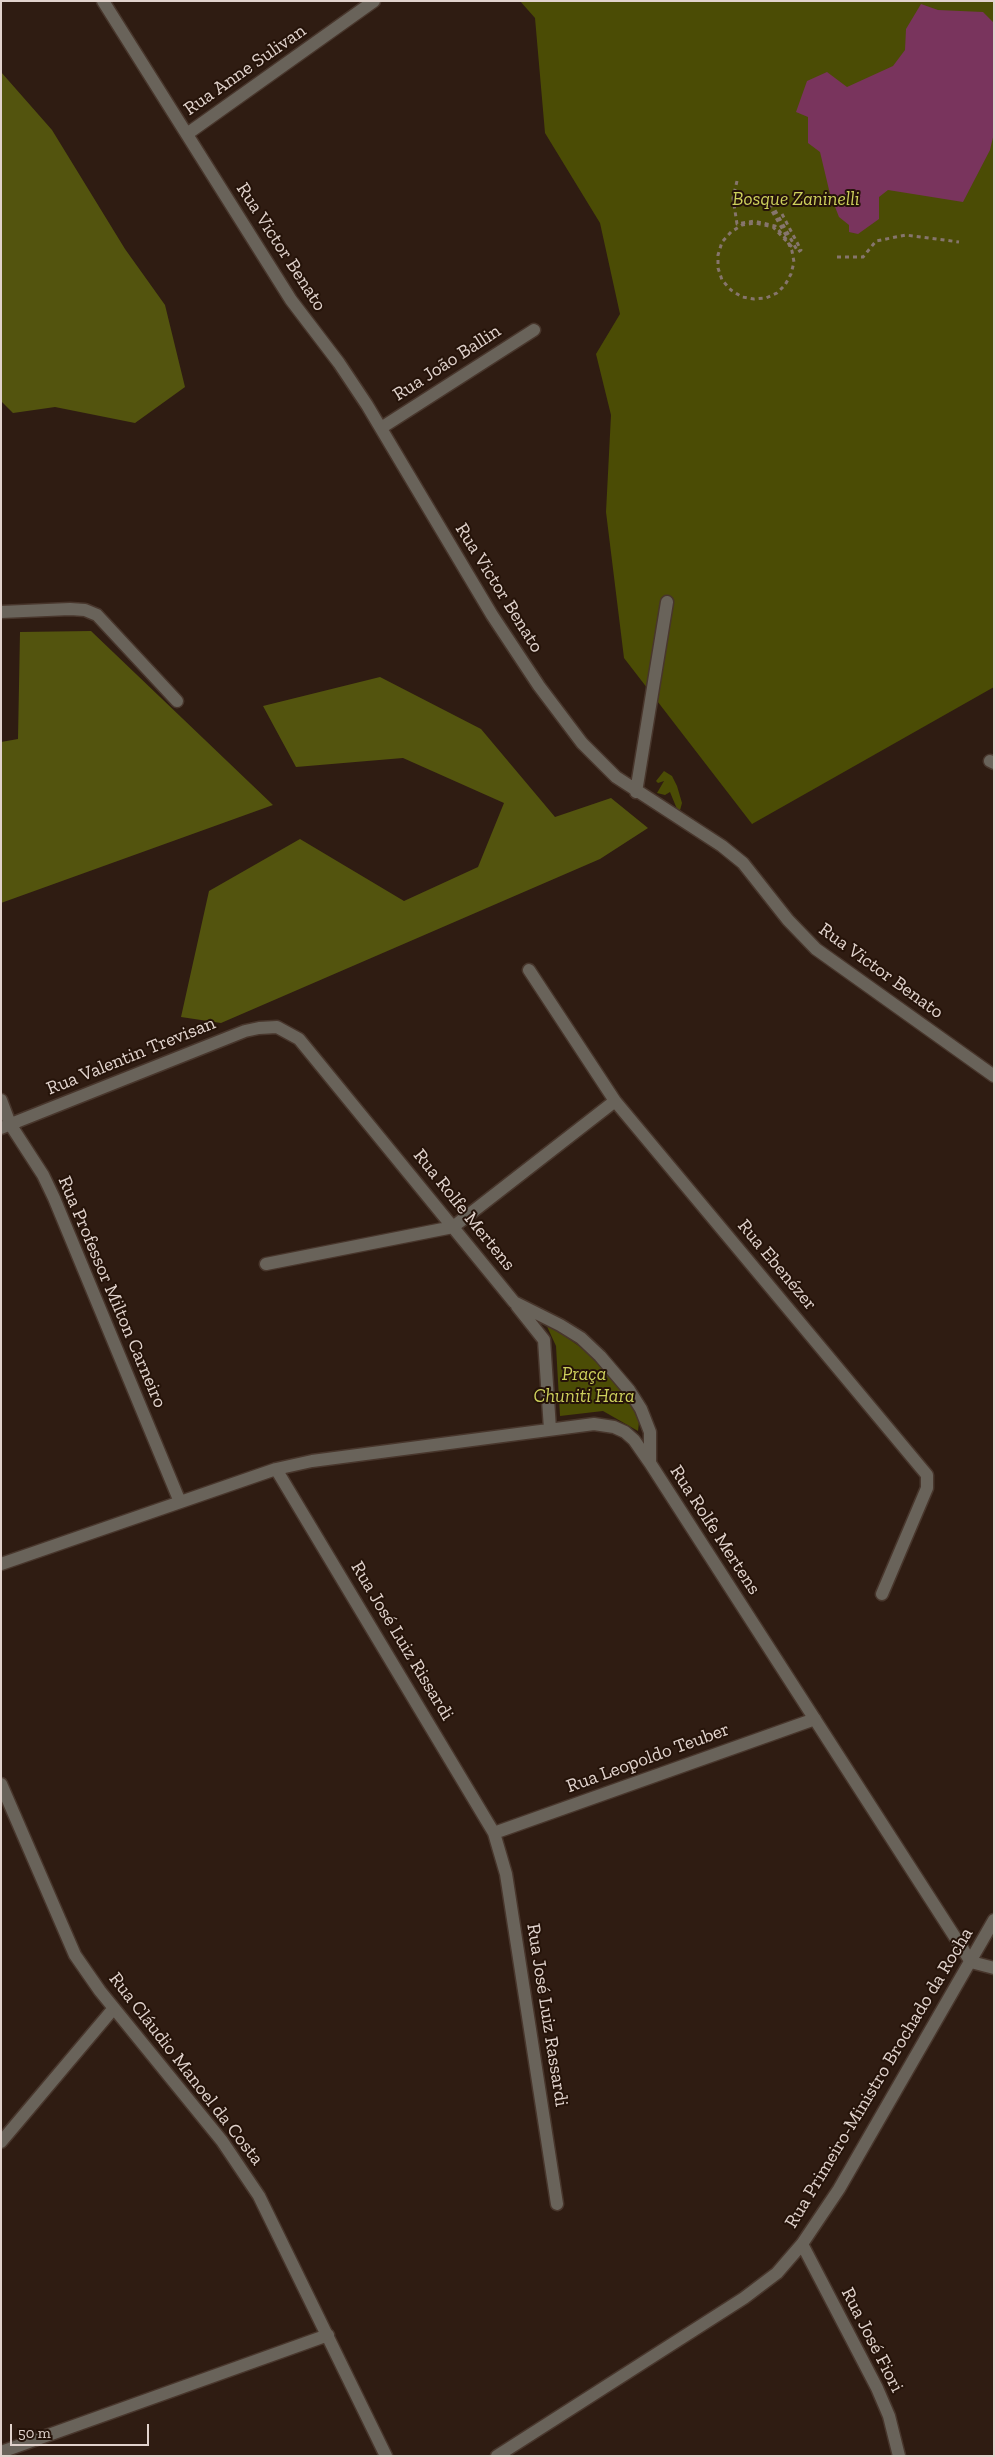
<!DOCTYPE html>
<html>
<head>
<meta charset="utf-8">
<style>
  body { margin:0 }
  #map { position:relative; width:995px; height:2457px; overflow:hidden; background:#2f1c12; font-family:"Zilla Slab",serif }
  canvas { display:block }
  .frame { position:absolute; inset:0; border:2px solid #e1d3cd; pointer-events:none }
  .scale { position:absolute; left:10px; top:2424px; width:139px; height:22px; box-sizing:border-box; border:2px solid #e1d3cd; border-top:0; padding-left:6px; font-size:15px; line-height:18px; white-space:nowrap; color:#e1d3cd; -webkit-text-stroke:4px #251309; paint-order:stroke }
</style>
</head>
<body>
<div id="map">
<canvas width="995" height="2457"></canvas>
<div class="frame"></div>
<div class="scale">50 m</div>
</div>
<script>
const ctx = document.querySelector('canvas').getContext('2d');
ctx.lineJoin = 'round';
function fill(path, color) {
  ctx.fillStyle = color;
  ctx.fill(path, 'evenodd');
}
function toPath(rows) {
  const path = new Path2D();
  for (const r of rows) {
    path.moveTo(r[0], r[1]);
    for (let i = 2; i < r.length; i += 2) path.lineTo(r[i], r[i + 1]);
  }
  return path;
}
function strokePath(path, color, width, dash) {
  ctx.strokeStyle = color;
  ctx.lineWidth = width;
  ctx.lineCap = dash ? 'butt' : 'round';
  ctx.setLineDash(dash || []);
  ctx.stroke(path);
}
function label(font, color, halo, rows, align = 'center') {
  ctx.font = font + ' "Zilla Slab",serif';
  ctx.lineWidth = 4;
  ctx.setLineDash([]);
  ctx.textBaseline = 'middle';
  ctx.strokeStyle = halo;
  ctx.fillStyle = color;
  for (const [text, x, y, turn = 0] of rows) {
    ctx.save();
    ctx.translate(x, y);
    ctx.rotate((+turn || 0) * Math.PI / 180);
    ctx.textAlign = isNaN(turn) ? turn : align;
    if (halo) ctx.strokeText(text, 0, 0);
    ctx.fillText(text, 0, 0);
    ctx.restore();
  }
}
fill(toPath([
  [520,1,994,1,994,687,752,824,624,658,606,512,611,415,596,354,620,314,600,223,545,133,535,18],
  [664,771,672,776,677,786,682,803,679,814,670,792,665,795,657,793,664,781,658,783,656,781],
  [545,1322,586,1351,605,1369,635,1411,639,1422,638,1431,603,1411,560,1416,556,1346]
]), '#4b4c05');
fill(toPath([
  [1,72,52,130,125,249,165,305,185,387,135,423,55,407,13,413,1,401],
  [91,631,273,805,1,903,1,742,18,739,20,632],
  [380,677,481,729,555,817,611,798,648,828,600,859,221,1023,181,1017,209,891,300,839,404,901,478,867,504,803,403,758,296,767,263,706]
]), '#53540e');
fill(toPath([
  [921,4,938,10,983,12,994,23,994,133,990,150,963,202,888,190,879,197,879,219,858,234,849,232,849,225,839,217,830,194,820,152,808,143,808,117,796,112,807,81,827,72,847,87,893,66,905,50,906,29]
]), '#79345d');
const minor = toPath([
  [103,1,291,300,339,363,367,405,492,615,539,686,582,743,616,777,722,846,743,863,788,920,816,949,994,1076],
  [187,134,374,1],
  [381,428,534,330],
  [1,612,70,609,85,610,97,615,177,701],
  [990,761,994,763],
  [636,792,667,602],
  [529,970,615,1101,927,1475,927,1488,882,1594],
  [1,1100,10,1124,43,1175,54,1198,180,1502],
  [1,1128,245,1031,259,1028,277,1027,299,1039,514,1302,560,1325,581,1338,600,1356,629,1390,641,1409,650,1432,650,1463,971,1962,994,1968],
  [266,1264,453,1227,615,1101],
  [517,1306,544,1340,550,1429],
  [276,1469,494,1833,506,1874,557,2204],
  [1,1564,276,1469,312,1461,594,1424,614,1427,625,1432,634,1440,650,1463],
  [1,1784,75,1955,100,1991,222,2141,259,2196,386,2456],
  [494,1833,815,1719],
  [1,2142,114,2008],
  [802,2244,877,2388,889,2416,899,2456],
  [1,2452,328,2335],
  [497,2456,744,2298,777,2273,802,2244,839,2189,994,1920]
]);
strokePath(minor, '#48362c', 15);
strokePath(toPath([
  [737,181,733,198,737,224,754,221,775,226,787,240,792,251,794,262,791,274,785,285,777,293,766,298,754,299,742,297,731,290,722,280,718,268,718,255,722,242,731,232,742,225,755,223,773,227,793,248],
  [782,214,801,250,798,252,771,203,768,204,787,237],
  [837,257,863,257,876,241,906,235,959,242]
]), '#86756d', 3, [4, 4]);
strokePath(minor, '#69635a', 12);
label('19px', '#e1d3cd', '#251309', [
  ["Rua Anne Sulivan",245,70,-35],
  ["Rua Victor Benato",281,247,57],
  ["Rua João Ballin",447,363,-33],
  ["Rua Victor Benato",499,588,58],
  ["Rua Victor Benato",881,971,36],
  ["Rua Valentin Trevisan",131,1056,-22],
  ["Rua Rolfe Mertens",464,1210,51],
  ["Rua Ebenézer",777,1265,50],
  ["Rua Professor Milton Carneiro",112,1292,67],
  ["Rua Rolfe Mertens",715,1530,57],
  ["Rua José Luiz Rissardi",402,1641,59],
  ["Rua Leopoldo Teuber",648,1758,-20],
  ["Rua José Luiz Rassardi",547,2015,81],
  ["Rua Cláudio Manoel da Costa",186,2069,52],
  ["Rua Primeiro-Ministro Brochado da Rocha",879,2078,-59],
  ["Rua José Fiori",872,2340,63]
]);
label('italic 19px', '#cdd05c', '#251309', [
  ["Bosque Zaninelli",796,200],
  ["Praça",584,1375],
  ["Chuniti Hara",584,1397]
]);
</script>
</body>
</html>
